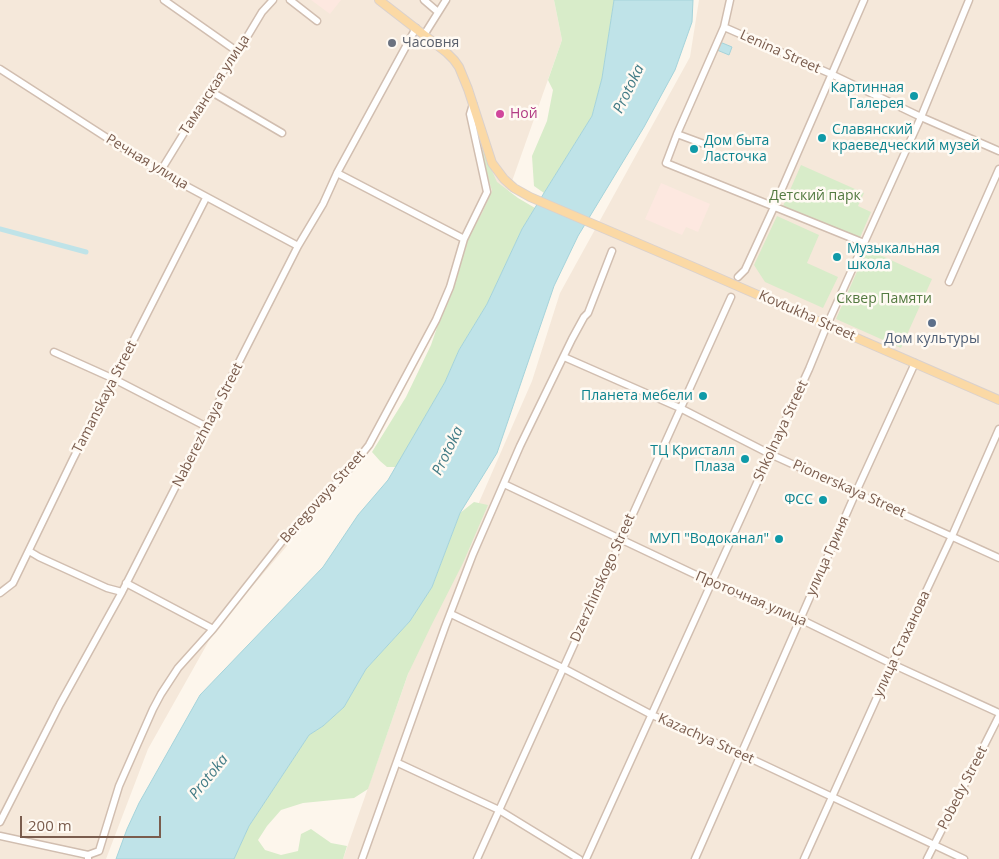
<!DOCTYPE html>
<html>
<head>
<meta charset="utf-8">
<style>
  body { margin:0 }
  #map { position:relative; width:999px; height:859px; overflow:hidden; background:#fdf6ec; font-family:"Open Sans",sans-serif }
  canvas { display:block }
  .scale { position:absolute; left:20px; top:816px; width:141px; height:22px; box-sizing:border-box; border:2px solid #7a5c4d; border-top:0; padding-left:6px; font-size:15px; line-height:18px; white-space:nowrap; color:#7a5c4d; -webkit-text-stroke:4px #fffaf3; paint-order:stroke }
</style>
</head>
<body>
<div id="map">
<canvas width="999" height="859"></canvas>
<div class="scale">200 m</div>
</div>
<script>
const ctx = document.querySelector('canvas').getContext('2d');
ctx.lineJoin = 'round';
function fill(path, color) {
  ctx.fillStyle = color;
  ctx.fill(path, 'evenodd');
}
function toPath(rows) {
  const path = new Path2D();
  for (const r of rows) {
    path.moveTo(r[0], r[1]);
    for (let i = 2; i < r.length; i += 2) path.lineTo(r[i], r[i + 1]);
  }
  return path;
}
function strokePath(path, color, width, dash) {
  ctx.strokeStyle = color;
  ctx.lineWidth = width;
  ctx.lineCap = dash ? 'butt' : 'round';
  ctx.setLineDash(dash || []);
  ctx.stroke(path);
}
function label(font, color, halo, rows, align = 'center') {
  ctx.font = font + ' "Open Sans",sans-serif';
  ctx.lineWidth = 5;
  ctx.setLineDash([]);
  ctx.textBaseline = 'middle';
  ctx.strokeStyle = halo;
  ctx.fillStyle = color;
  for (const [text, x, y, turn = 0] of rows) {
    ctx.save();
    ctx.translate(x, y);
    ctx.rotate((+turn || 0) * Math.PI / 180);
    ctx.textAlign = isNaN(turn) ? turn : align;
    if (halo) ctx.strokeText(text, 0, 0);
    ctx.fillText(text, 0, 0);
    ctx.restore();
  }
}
fill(toPath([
  [0,0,554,0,562,40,505,201,429,342,369,450,215,630,148,749,106,859,0,859],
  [699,0,999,0,999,859,343,859,425,626,532,381,560,293,690,57]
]), '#f5e8da');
fill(toPath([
  [311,0,341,0,330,14],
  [661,183,710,204,698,232,686,227,682,235,645,219]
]), '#fde8e0');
fill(toPath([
  [554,0,614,0,602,78,592,116,544,193,534,186,532,156,547,121,553,90,548,80,562,40],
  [481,146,497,182,518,198,535,208,522,229,487,304,459,350,445,382,396,467,387,467,380,461,372,452,406,397,431,345,467,240,482,213,492,191,480,148],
  [801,165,864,193,858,206,871,212,859,240,783,206],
  [777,216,819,235,807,263,838,277,823,308,765,282,754,265],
  [867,249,932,279,901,348,836,319],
  [474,502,488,505,463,563,431,626,408,674,368,789,354,798,303,803,281,810,267,826,258,840,265,850,281,855,298,851,301,834,311,829,331,843,347,846,343,859,234,859,249,826,309,735,323,726,344,707,366,669,410,621,432,587,460,513]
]), '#d8ecc9');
const water = toPath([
  [614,0,693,0,692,22,675,70,644,127,578,236,554,286,497,453,460,513,432,587,410,621,366,669,344,707,323,726,309,735,249,826,234,859,116,859,127,829,139,803,200,695,323,567,358,515,388,480,445,382,459,350,487,304,522,229,544,193,592,116,602,78,614,0],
  [720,42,732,47,729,55,717,50,720,42]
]);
fill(water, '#bfe3e8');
strokePath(water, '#a5d3da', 1);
strokePath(toPath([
  [0,229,86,252]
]), '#bfe3e8', 5);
const minor = toPath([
  [164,0,238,52],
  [290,0,317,21],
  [424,0,438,12],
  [724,27,831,74,921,117,999,151],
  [424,35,446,0],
  [0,69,160,172,298,246],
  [210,91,282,133],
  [677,134,724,27,730,0],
  [704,144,677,134,666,163,864,243],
  [160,172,214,84,238,52,262,12,273,0],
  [337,173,464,239],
  [738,277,745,270,774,207,864,0],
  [949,282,999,169],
  [54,352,114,379,207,427],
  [564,357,680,408,770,454,999,558],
  [504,484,711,582,800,619,892,664,999,713],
  [29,551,39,557,107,588,122,592],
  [126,583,213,629],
  [0,593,13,583,73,459,206,198],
  [451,614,563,668,652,715,741,754,964,859],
  [398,763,499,810,579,859],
  [0,822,60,704,122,592,298,246,323,204,337,173,416,28],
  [0,836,88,855],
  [88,859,88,855,99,851,119,786,153,709,161,694,178,668,213,629,287,535,354,464,369,445,436,320,450,287,464,239,487,192,470,114,473,104],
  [362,859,445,627,473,554,520,446,572,339,584,317,588,313,612,251],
  [477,859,731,297],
  [586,859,770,454,809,369,827,325,921,117,969,0],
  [695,859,856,492,915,363],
  [804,859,892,664,952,536,999,429],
  [927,859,999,716]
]);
const major = toPath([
  [379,0,446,52,454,60,459,67,468,89,492,163,504,179,514,188,530,197,696,268,999,400]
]);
strokePath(minor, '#d1beb0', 9);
strokePath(major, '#dad1cd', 10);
strokePath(minor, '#fff', 6);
strokePath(major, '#fbd9a5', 8);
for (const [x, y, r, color] of [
  [392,43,5,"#6b7280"],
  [914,96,5,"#0f9aa8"],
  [500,114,5,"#d1479c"],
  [822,138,5,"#0f9aa8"],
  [694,149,5,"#0f9aa8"],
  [837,257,5,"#0f9aa8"],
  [932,323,5,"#5c6f8a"],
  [703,396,5,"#0f9aa8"],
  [745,459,5,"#0f9aa8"],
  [823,500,5,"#0f9aa8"],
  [779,539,5,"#0f9aa8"]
]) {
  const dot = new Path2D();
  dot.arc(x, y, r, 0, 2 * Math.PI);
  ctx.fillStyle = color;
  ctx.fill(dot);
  strokePath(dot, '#fffaf3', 2);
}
label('14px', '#5b616d', '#fffaf3', [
  ["Часовня",402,43]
], 'left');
label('14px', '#7a5c4d', '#fffaf3', [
  ["Lenina Street",780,52,24],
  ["Таманская улица",215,85,-57],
  ["Речная улица",147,162,31],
  ["Kovtukha Street",807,316,24],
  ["Tamanskaya Street",105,397,-63],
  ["Naberezhnaya Street",208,425,-63],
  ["Shkolnaya Street",781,431,-65],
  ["Pionerskaya Street",849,489,24],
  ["Beregovaya Street",323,497,-48],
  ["улица Гриня",828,556,-66],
  ["Dzerzhinskogo Street",603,578,-66],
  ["Проточная улица",751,599,23],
  ["улица Стаханова",902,644,-65],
  ["Kazachya Street",706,739,24],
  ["Pobedy Street",963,788,-63]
]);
label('14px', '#0d838f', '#fffaf3', [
  ["Картинная",904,88],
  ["Галерея",904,104],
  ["Славянский",832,130,"left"],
  ["краеведческий музей",832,146,"left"],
  ["Дом быта",704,141,"left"],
  ["Ласточка",704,157,"left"],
  ["Музыкальная",847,249,"left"],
  ["школа",847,265,"left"],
  ["Планета мебели",693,396],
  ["ТЦ Кристалл",735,451],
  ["Плаза",735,467],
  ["ФСС",813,500],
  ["МУП \"Водоканал\"",769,539]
], 'right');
label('14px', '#b23c85', '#fffaf3', [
  ["Ной",510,114]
], 'left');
label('14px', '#537a41', '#fffaf3', [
  ["Детский парк",815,196],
  ["Сквер Памяти",884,299]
]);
label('14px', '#4e5e75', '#fffaf3', [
  ["Дом культуры",932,339]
]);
label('italic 15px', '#437c86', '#fffaf3', [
  ["Protoka",629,89,-64],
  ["Protoka",448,451,-64],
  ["Protoka",209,777,-51]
]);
</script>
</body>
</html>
